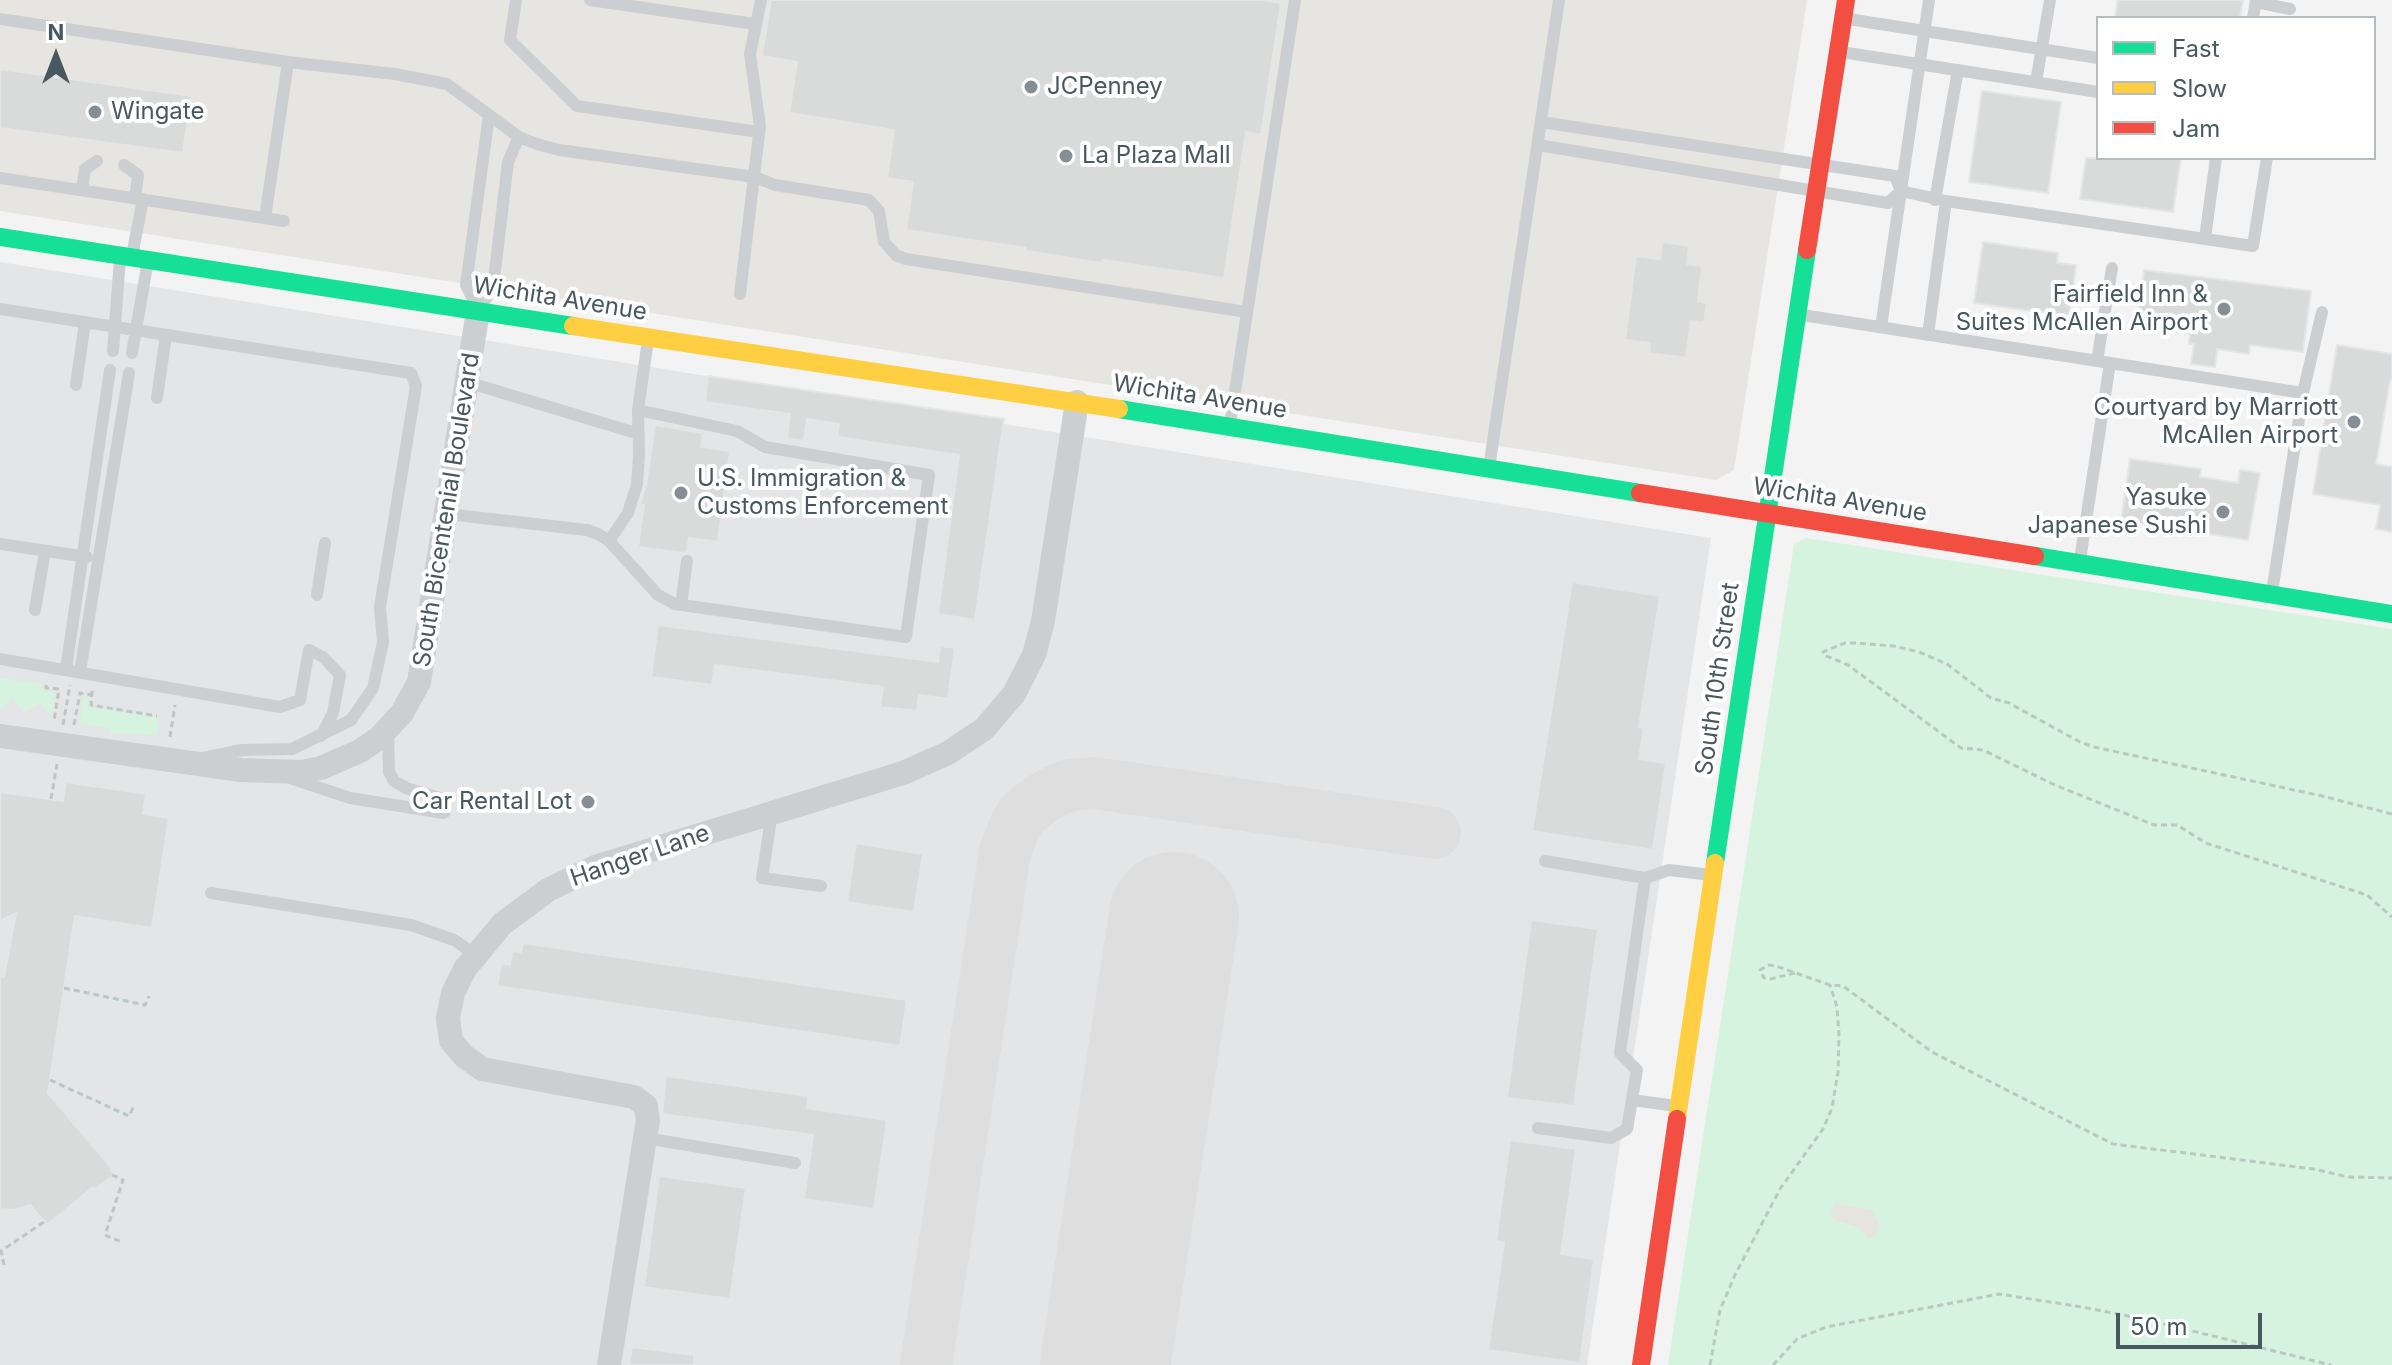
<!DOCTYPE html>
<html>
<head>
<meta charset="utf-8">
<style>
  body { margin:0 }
  #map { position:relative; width:2392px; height:1365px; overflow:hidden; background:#f3f3f3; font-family:Inter,sans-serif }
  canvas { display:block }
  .legend { position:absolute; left:2096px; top:16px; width:280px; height:144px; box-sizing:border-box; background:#fff; border:2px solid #b6bcc0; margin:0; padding:10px 14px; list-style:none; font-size:24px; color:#485861 }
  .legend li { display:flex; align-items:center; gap:16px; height:40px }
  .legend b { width:40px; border:2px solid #b6bcc0 }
  .north { position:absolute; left:16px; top:16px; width:80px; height:80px; -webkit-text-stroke:6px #fff; paint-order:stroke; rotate:0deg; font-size:22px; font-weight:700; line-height:32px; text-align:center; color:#485861 }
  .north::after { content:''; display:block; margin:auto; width:28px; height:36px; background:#485861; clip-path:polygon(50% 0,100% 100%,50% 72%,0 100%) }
  .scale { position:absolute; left:2116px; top:1313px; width:146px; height:36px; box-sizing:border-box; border:4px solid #485861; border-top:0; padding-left:10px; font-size:24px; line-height:28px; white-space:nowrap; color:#485861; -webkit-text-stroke:6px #fff; paint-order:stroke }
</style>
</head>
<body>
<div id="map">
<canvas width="2392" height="1365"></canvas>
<ul class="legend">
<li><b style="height:10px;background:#16e098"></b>Fast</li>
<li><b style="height:10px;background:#ffcf43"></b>Slow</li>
<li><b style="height:10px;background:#f24e42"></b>Jam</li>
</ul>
<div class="north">N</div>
<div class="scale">50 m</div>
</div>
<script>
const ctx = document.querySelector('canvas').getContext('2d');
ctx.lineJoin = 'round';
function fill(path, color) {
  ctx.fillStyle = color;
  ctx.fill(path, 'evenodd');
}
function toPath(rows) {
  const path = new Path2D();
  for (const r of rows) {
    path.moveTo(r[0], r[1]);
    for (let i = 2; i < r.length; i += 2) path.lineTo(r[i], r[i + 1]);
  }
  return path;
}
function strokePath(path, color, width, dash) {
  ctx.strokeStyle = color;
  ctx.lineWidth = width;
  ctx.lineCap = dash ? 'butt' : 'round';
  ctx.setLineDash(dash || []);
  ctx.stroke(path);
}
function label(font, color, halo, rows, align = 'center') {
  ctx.font = font + ' Inter,sans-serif';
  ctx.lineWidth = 8;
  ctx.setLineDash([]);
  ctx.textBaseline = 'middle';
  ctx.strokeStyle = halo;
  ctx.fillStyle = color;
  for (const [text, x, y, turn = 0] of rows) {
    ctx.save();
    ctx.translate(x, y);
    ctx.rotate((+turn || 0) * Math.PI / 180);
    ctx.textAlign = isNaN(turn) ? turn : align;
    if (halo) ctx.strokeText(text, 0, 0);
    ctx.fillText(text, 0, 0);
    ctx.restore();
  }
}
fill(toPath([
  [0,0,1807,0,1734,470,1716,480,0,211]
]), '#e7e5e1');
fill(toPath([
  [0,262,1711,538,1587,1365,0,1365]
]), '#e3e5e6');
fill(toPath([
  [1806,538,2392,629,2392,1365,1668,1365,1794,544],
  [0,678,43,684,43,691,55,693,51,717,41,703,24,712,13,699,0,709],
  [82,698,89,699,89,707,159,718,157,735,111,733,110,728,80,724]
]), '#d6f3df');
fill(toPath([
  [1835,1203,1872,1210,1880,1226,1877,1235,1868,1238,1858,1227,1835,1220,1830,1213]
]), '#e6e4df');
strokePath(toPath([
  [926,1365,1005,852,1014,828,1022,814,1041,799,1059,789,1071,785,1094,783,1435,833]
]), '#dededf', 52);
strokePath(toPath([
  [1105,1365,1174,917]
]), '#dededf', 130);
const building = toPath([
  [771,0,1261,0,1281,3,1261,135,1246,132,1224,278,1103,260,1102,263,1026,251,1026,248,906,230,913,182,887,178,894,130,789,113,797,62,762,56,771,0],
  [2118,0,2243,0,2240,18,2115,18,2118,0],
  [0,69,191,96,183,153,0,128,0,69],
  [1982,91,2061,102,2048,193,1969,182,1982,91],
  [2086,158,2181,158,2173,212,2080,199,2086,158],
  [1662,242,1689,246,1687,264,1702,266,1698,301,1707,303,1704,323,1691,321,1686,358,1649,353,1650,343,1625,340,1636,256,1660,259,1662,242],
  [1983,242,2058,253,2057,263,2076,265,2069,316,1974,303,1983,242],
  [2144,270,2311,291,2303,352,2250,345,2249,354,2217,349,2215,367,2191,364,2194,344,2189,344,2190,334,2137,327,2144,270],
  [2337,345,2392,354,2392,380,2390,380,2376,464,2392,467,2392,532,2376,529,2380,505,2313,494,2337,345],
  [708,376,1004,419,975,620,938,614,959,455,837,437,839,424,807,419,804,441,787,438,790,414,705,402,708,376],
  [655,425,703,433,701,447,730,451,718,542,689,538,687,552,684,553,638,547,644,505,640,504,646,485,655,425],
  [2130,459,2201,469,2200,477,2238,483,2240,470,2260,473,2248,540,2121,521,2130,459],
  [1572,582,1660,596,1639,727,1644,728,1639,759,1666,763,1653,850,1532,831,1572,582],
  [658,625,938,662,940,646,955,648,948,699,919,695,917,711,880,707,883,687,715,665,712,685,651,677,658,625],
  [66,782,146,794,143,814,169,818,152,928,75,916,48,1093,113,1170,111,1171,114,1174,95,1190,93,1187,47,1225,30,1205,14,1210,0,1209,0,977,4,977,16,913,0,921,0,792,63,801,66,782],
  [856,843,923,854,914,912,847,902,856,843],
  [1531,920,1598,929,1574,1106,1507,1098,1531,920],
  [523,943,907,1000,900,1046,497,986,501,963,510,965,512,951,521,952,523,943],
  [666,1076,808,1096,807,1108,887,1120,874,1209,804,1199,813,1135,662,1114,666,1076],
  [1510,1140,1576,1149,1561,1254,1594,1259,1580,1363,1488,1350,1504,1242,1496,1241,1510,1140],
  [659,1176,746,1188,730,1299,644,1287,659,1176],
  [632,1347,694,1355,694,1365,629,1365,632,1347]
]);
fill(building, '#d9dbdb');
strokePath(building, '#e4e5e6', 2);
strokePath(toPath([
  [46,685,46,688,59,689,54,721],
  [92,691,91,705,157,716],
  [63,725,70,685],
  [74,725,80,693,92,695],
  [170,737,175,705],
  [51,799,57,764],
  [2392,814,2322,796,2094,747,2080,742,2009,703,1991,698,1947,664,1919,652,1894,646,1855,643,1845,643,1823,652,1824,655,1848,665,1961,748,1983,750,2055,785,2154,825,2177,825,2206,843,2367,895,2392,917],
  [1795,973,1770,979,1764,978,1760,970,1768,965,1776,966,1830,985,1843,986,1932,1052,2113,1144,2314,1169,2348,1177,2392,1178],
  [64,988,145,1005,149,996],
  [50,1080,129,1116,134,1106],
  [112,1175,123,1180,105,1235,122,1242],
  [4,1265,1,1251,44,1222],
  [1710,1365,1720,1310,1735,1275,1780,1189,1823,1129,1832,1108,1838,1072,1839,1035,1837,1007,1830,985],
  [1773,1365,1797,1339,1826,1327,1999,1294,2082,1307,2148,1320,2331,1365]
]), '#bac8c2', 3, [6, 4]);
strokePath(toPath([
  [516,0,510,40,577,106,759,132],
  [590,0,755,24],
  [2256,2,2290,9],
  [2253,18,2256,0],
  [0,19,288,62,395,74,447,84,519,137,537,144,559,150,755,177,775,185,869,200,879,211,884,242,897,256,906,259,1247,312],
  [1848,19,2098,58],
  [1841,52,2098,92],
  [2036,82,2050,0],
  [1541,122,1895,176,1901,191],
  [1538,145,1888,203,1901,191],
  [124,165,138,175,135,198],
  [0,178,284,221],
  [82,190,85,169,97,161],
  [1901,191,1946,201,1928,335],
  [1935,200,1958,70],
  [1946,201,2253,246,2267,158],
  [265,218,288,62],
  [2205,238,2216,158],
  [132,256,143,199],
  [740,294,760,126,750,54,761,0],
  [477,308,466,285,489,115],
  [480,308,493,288,508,162,519,137],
  [0,309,411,373,416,386,380,607,383,642,373,688,351,720,292,749,242,750,203,758],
  [1802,315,2303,393],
  [1881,327,1929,0],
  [113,351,120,259],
  [132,353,147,266],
  [2097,361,2112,268],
  [467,382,639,434],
  [76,385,85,322],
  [157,398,166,335],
  [1230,424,1295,0],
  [1489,468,1559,0],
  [447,514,587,530,598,534,609,541,658,595,675,604,906,637,929,475,765,447,737,431,638,410],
  [609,541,628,513,637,484,639,456,638,410,648,340],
  [0,544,87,557],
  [2080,560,2110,363],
  [2272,592,2303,393,2322,312],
  [317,595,325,543],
  [681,605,687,561],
  [35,610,45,551],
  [0,659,280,707,300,700,309,650,323,657,340,675,333,713,321,736],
  [66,669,110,370],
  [80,672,129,373],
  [388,729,389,772,394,781,406,788,446,800],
  [290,778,350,798,444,813],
  [772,812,762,878,821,886],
  [1545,861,1645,878,1669,870,1711,875],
  [211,893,411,925,454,940,476,955],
  [1632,1100,1676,1106],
  [1538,1128,1611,1138,1627,1129,1637,1070,1620,1053,1645,878],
  [645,1138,795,1163]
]), '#cccfd2', 12);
strokePath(toPath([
  [0,736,241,770,301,772,321,768,360,751,379,738,402,713,419,682,478,311],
  [609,1365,645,1138,648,1121,646,1106,634,1097,482,1069,464,1056,451,1041,448,1018,453,993,465,969,502,924,548,890,595,867,903,773,948,753,984,729,1014,694,1034,655,1043,621,1077,402]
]), '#cccfd2', 24);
strokePath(toPath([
  [0,237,573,326],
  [1119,409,1640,493],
  [2035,556,2392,614],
  [1715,863,1807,250]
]), '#16e098', 18);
strokePath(toPath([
  [573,326,1119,409],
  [1677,1119,1715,863]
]), '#ffcf43', 18);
strokePath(toPath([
  [1807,250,1846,0],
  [1640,493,2035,556],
  [1641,1365,1677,1119]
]), '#f24e42', 18);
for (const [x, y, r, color] of [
  [1031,87,8,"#848e94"],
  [95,112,8,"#848e94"],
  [1066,156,8,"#848e94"],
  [2224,309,8,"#848e94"],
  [2354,422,8,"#848e94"],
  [681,493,8,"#848e94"],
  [2223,512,8,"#848e94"],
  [588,802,8,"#848e94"]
]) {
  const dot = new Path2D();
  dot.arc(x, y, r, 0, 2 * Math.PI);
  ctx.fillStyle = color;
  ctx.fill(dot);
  strokePath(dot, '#fff', 3);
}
label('24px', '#485861', '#fff', [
  ["JCPenney",1047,87],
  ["Wingate",111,112],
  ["La Plaza Mall",1082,156],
  ["Fairfield Inn &",2208,295,"right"],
  ["Suites McAllen Airport",2208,323,"right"],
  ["Courtyard by Marriott",2338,408,"right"],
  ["McAllen Airport",2338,436,"right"],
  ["U.S. Immigration &",697,479],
  ["Customs Enforcement",697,507],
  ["Yasuke",2207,498,"right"],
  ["Japanese Sushi",2207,526,"right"],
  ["Car Rental Lot",572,802,"right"]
], 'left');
label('24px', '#485861', '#fff', [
  ["Wichita Avenue",560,299,9],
  ["Wichita Avenue",1200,397,9],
  ["Wichita Avenue",1840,500,9],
  ["South Bicentenial Boulevard",447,510,-81],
  ["South 10th Street",1718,679,-82],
  ["Hanger Lane",640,856,-19]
]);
</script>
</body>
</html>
